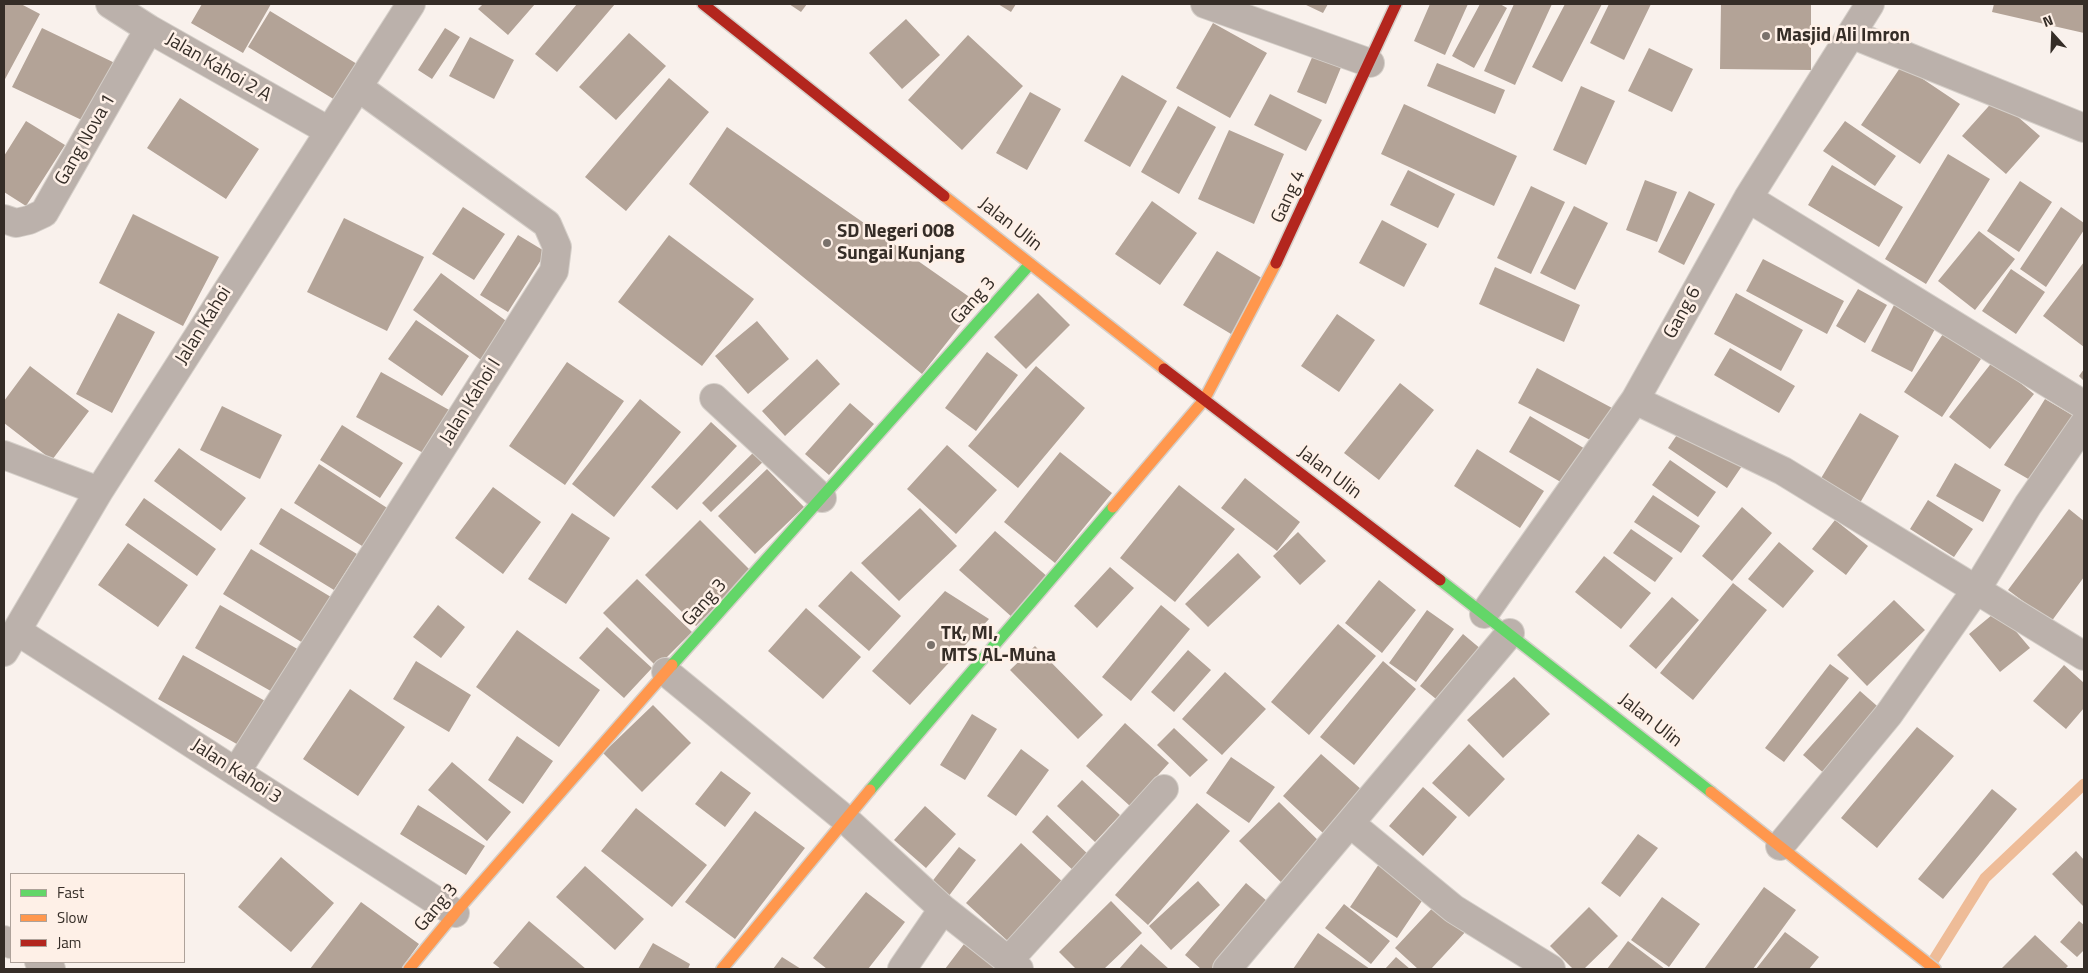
<!DOCTYPE html>
<html>
<head>
<meta charset="utf-8">
<style>
  body { margin:0 }
  #map { position:relative; width:2088px; height:973px; overflow:hidden; background:#f9f1ec; font-family:"Titillium Web",sans-serif }
  canvas { display:block }
  .frame { position:absolute; inset:0; border:5px solid #352d27; pointer-events:none }
  .legend { position:absolute; left:10px; top:873px; width:175px; height:90px; box-sizing:border-box; background:#fef0e7; border:1px solid #aea29a; margin:0; padding:6px 9px; list-style:none; font-size:15px; color:#352d27 }
  .legend li { display:flex; align-items:center; gap:10px; height:25px }
  .legend b { width:25px; border:1px solid #aea29a }
  .north { position:absolute; left:2028px; top:10px; width:50px; height:50px; -webkit-text-stroke:4px #fef0e7; paint-order:stroke; rotate:340deg; font-size:14px; font-weight:700; line-height:20px; text-align:center; color:#352d27 }
  .north::after { content:''; display:block; margin:auto; width:18px; height:22px; background:#352d27; clip-path:polygon(50% 0,100% 100%,50% 72%,0 100%) }
</style>
</head>
<body>
<div id="map">
<canvas width="2088" height="973"></canvas>
<div class="frame"></div>
<ul class="legend">
<li><b style="height:6px;background:#63d668"></b>Fast</li>
<li><b style="height:6px;background:#ff974d"></b>Slow</li>
<li><b style="height:6px;background:#b3261e"></b>Jam</li>
</ul>
<div class="north">N</div>
</div>
<script>
const ctx = document.querySelector('canvas').getContext('2d');
ctx.lineJoin = 'round';
function toPath(rows) {
  const path = new Path2D();
  for (const r of rows) {
    path.moveTo(r[0], r[1]);
    for (let i = 2; i < r.length; i += 2) path.lineTo(r[i], r[i + 1]);
  }
  return path;
}
function strokePath(path, color, width, dash) {
  ctx.strokeStyle = color;
  ctx.lineWidth = width;
  ctx.lineCap = dash ? 'butt' : 'round';
  ctx.setLineDash(dash || []);
  ctx.stroke(path);
}
function fill(path, color) {
  ctx.fillStyle = color;
  ctx.fill(path, 'evenodd');
}
function label(font, color, halo, rows, align = 'center') {
  ctx.font = font + ' "Titillium Web",sans-serif';
  ctx.lineWidth = 5;
  ctx.setLineDash([]);
  ctx.textBaseline = 'middle';
  ctx.strokeStyle = halo;
  ctx.fillStyle = color;
  for (const [text, x, y, turn = 0] of rows) {
    ctx.save();
    ctx.translate(x, y);
    ctx.rotate((+turn || 0) * Math.PI / 180);
    ctx.textAlign = isNaN(turn) ? turn : align;
    if (halo) ctx.strokeText(text, 0, 0);
    ctx.fillText(text, 0, 0);
    ctx.restore();
  }
}
strokePath(toPath([
  [1930,966,1985,878,2084,784]
]), '#eebc98', 11);
fill(toPath([
  [4,4,21,4,40,14,4,81],
  [202,4,271,4,243,53,191,23],
  [483,4,535,4,508,35,478,9],
  [577,4,615,4,557,72,535,54],
  [789,4,807,4,801,12],
  [998,4,1016,4,1011,12],
  [1304,4,1328,4,1323,13],
  [1430,4,1468,4,1445,55,1414,41],
  [1480,4,1500,4,1507,8,1474,68,1452,56],
  [1514,4,1552,4,1515,85,1484,71],
  [1565,4,1602,4,1562,82,1532,67],
  [1609,4,1651,4,1624,60,1590,43],
  [1721,4,1811,4,1811,70,1720,69],
  [1994,4,2084,4,2084,33,1992,12],
  [270,11,362,67,340,103,248,47],
  [906,19,940,55,902,89,869,53],
  [1213,23,1267,53,1230,118,1176,88],
  [42,28,117,64,88,123,12,87],
  [445,28,460,37,432,79,418,70],
  [629,33,666,66,616,120,579,87],
  [968,35,1023,86,962,150,908,100],
  [470,37,514,60,494,99,449,76],
  [1649,48,1693,69,1672,112,1628,91],
  [1314,53,1342,65,1326,104,1297,92],
  [1437,63,1505,90,1495,114,1427,86],
  [1902,65,1960,104,1920,164,1861,125],
  [1122,75,1167,101,1130,167,1084,141],
  [669,78,709,112,626,211,585,177],
  [1581,86,1615,101,1586,165,1553,150],
  [1030,92,1061,109,1027,170,996,153],
  [1270,94,1322,120,1306,151,1254,125],
  [180,98,259,149,226,199,147,148],
  [1996,98,2040,136,2006,174,1962,136],
  [1404,104,1517,156,1494,206,1381,154],
  [1178,106,1216,127,1179,194,1141,172],
  [26,121,65,145,26,206,4,192,4,156],
  [1845,121,1896,156,1875,186,1823,151],
  [727,127,978,303,922,374,689,184],
  [1229,130,1284,154,1254,224,1198,199],
  [1948,154,1990,179,1926,284,1885,259],
  [1832,165,1903,207,1879,247,1808,205],
  [1408,170,1455,194,1438,228,1390,205],
  [1645,180,1677,192,1657,242,1626,230],
  [2020,181,2052,202,2019,252,1987,231],
  [1531,186,1565,202,1531,274,1497,258],
  [1689,191,1715,204,1684,265,1658,252],
  [1152,201,1197,233,1160,285,1115,254],
  [1574,206,1608,223,1575,290,1540,273],
  [463,207,505,234,474,280,432,254],
  [2061,207,2084,223,2084,230,2046,287,2020,269],
  [133,214,219,257,183,326,99,283],
  [344,218,424,257,387,331,307,292],
  [1382,220,1427,244,1404,287,1359,263],
  [1979,231,2015,259,1975,310,1938,281],
  [518,235,546,252,508,312,480,295],
  [669,235,754,299,702,366,618,302],
  [1217,251,1265,280,1231,334,1183,305],
  [1763,259,1844,301,1827,334,1746,291],
  [2084,262,2084,347,2043,316],
  [1495,267,1580,305,1564,342,1479,304],
  [2011,269,2045,292,2016,334,1982,311],
  [441,273,513,326,485,363,413,310],
  [1858,289,1887,305,1865,343,1836,326],
  [1038,293,1070,325,1026,369,994,337],
  [1736,293,1803,330,1781,371,1714,334],
  [1894,305,1936,327,1912,372,1871,351],
  [118,313,155,332,112,413,76,394],
  [1337,314,1375,340,1339,392,1301,366],
  [416,320,469,356,442,396,388,359],
  [757,321,789,359,748,394,715,356],
  [1945,331,1983,356,1942,417,1904,392],
  [1730,348,1795,386,1779,413,1714,375],
  [987,352,1018,375,976,431,945,408],
  [817,359,840,384,785,436,762,411],
  [1993,361,2034,394,1990,449,1949,417],
  [567,362,624,401,565,485,509,446],
  [30,366,89,411,52,460,4,423,4,401],
  [1036,366,1085,408,1018,488,968,446],
  [1537,368,1614,409,1596,443,1518,403],
  [2084,369,2084,381,2079,376],
  [381,372,451,411,427,455,356,417],
  [1400,383,1434,410,1379,480,1344,453],
  [640,399,681,432,614,517,572,484],
  [2045,399,2077,418,2037,484,2004,465],
  [850,403,874,424,829,475,805,454],
  [222,406,282,435,260,479,200,450],
  [1860,413,1899,436,1857,508,1817,485],
  [1530,416,1592,453,1571,488,1509,452],
  [711,422,737,446,677,510,651,487],
  [342,425,403,463,380,498,320,460],
  [1683,426,1742,466,1727,488,1668,448],
  [947,445,997,490,956,534,907,489],
  [759,447,768,457,711,512,702,503],
  [179,448,246,498,221,531,154,481],
  [1477,449,1544,491,1520,528,1454,486],
  [1060,452,1112,493,1055,563,1004,522],
  [1670,460,1716,492,1698,517,1652,485],
  [1955,463,2001,490,1983,522,1936,496],
  [319,464,395,513,370,551,294,503],
  [767,469,804,507,755,554,718,516],
  [1245,478,1300,522,1277,551,1221,508],
  [1179,485,1235,529,1175,602,1120,558],
  [493,487,541,522,503,574,455,538],
  [1653,495,1700,526,1681,553,1634,522],
  [144,498,216,549,197,576,125,525],
  [1928,500,1973,529,1954,557,1910,529],
  [1742,507,1772,533,1732,581,1702,556],
  [281,508,357,554,334,590,259,544],
  [920,508,957,546,899,601,861,563],
  [2069,509,2084,521,2084,577,2051,622,2008,590],
  [572,513,610,538,566,604,528,579],
  [700,520,751,571,696,626,645,575],
  [1835,520,1868,546,1846,575,1812,549],
  [1631,529,1673,558,1655,582,1613,553],
  [995,531,1049,578,1013,618,959,570],
  [1298,532,1326,561,1300,585,1273,556],
  [1779,542,1814,571,1783,608,1748,579],
  [128,543,188,585,158,627,98,585],
  [251,549,331,597,303,643,223,594],
  [1238,553,1261,577,1208,627,1185,604],
  [1604,556,1651,593,1621,629,1575,592],
  [1110,567,1134,588,1097,628,1074,606],
  [851,571,901,616,869,651,818,606],
  [637,579,692,632,657,667,603,613],
  [1379,580,1416,610,1382,653,1345,623],
  [1733,583,1767,610,1693,700,1660,673],
  [945,591,989,619,910,705,872,671],
  [1672,597,1699,620,1656,669,1629,646],
  [1894,600,1925,630,1867,686,1837,655],
  [220,605,301,651,276,694,195,648],
  [438,605,465,627,441,658,413,637],
  [1161,605,1190,629,1131,701,1102,677],
  [806,608,861,657,823,699,768,651],
  [1427,610,1454,629,1416,682,1389,663],
  [1998,610,2030,648,2000,672,1969,634],
  [1338,624,1376,656,1309,735,1271,702],
  [607,627,652,668,624,698,579,658],
  [517,630,600,690,559,747,476,687],
  [1463,634,1488,655,1446,707,1420,686],
  [1035,646,1103,715,1078,739,1010,670],
  [1188,650,1211,670,1174,712,1151,692],
  [183,655,267,702,242,747,158,699],
  [416,661,471,695,449,732,393,699],
  [1383,661,1416,689,1354,765,1320,737],
  [1830,664,1849,678,1784,762,1765,748],
  [2064,665,2084,683,2084,708,2066,729,2033,701],
  [1225,672,1266,709,1222,755,1182,719],
  [1514,677,1550,714,1503,758,1467,720],
  [350,689,405,727,358,796,303,759],
  [1860,691,1884,712,1827,776,1803,755],
  [653,705,691,743,642,792,603,753],
  [972,714,997,729,965,780,940,765],
  [1125,723,1169,763,1130,806,1086,766],
  [1917,727,1954,756,1877,848,1841,818],
  [1174,728,1208,760,1190,777,1157,745],
  [517,736,553,761,523,804,488,780],
  [1469,744,1505,779,1469,817,1432,783],
  [1021,749,1049,770,1016,816,987,796],
  [1321,754,1362,790,1323,833,1283,796],
  [1231,757,1275,787,1249,823,1206,793],
  [452,762,511,812,487,841,428,790],
  [721,771,751,793,725,827,695,804],
  [1082,780,1120,815,1095,842,1057,806],
  [1423,787,1457,817,1423,856,1389,826],
  [1992,789,2017,809,1943,899,1918,879],
  [1279,802,1325,847,1286,887,1239,841],
  [1197,803,1230,831,1148,925,1115,895],
  [418,805,485,846,466,875,400,834],
  [925,806,956,834,926,868,894,840],
  [636,808,707,865,672,907,601,851],
  [755,811,805,848,735,939,685,902],
  [1047,815,1092,858,1077,874,1032,832],
  [1638,834,1658,848,1620,897,1601,883],
  [1021,843,1065,884,1010,943,966,903],
  [959,847,976,860,945,901,927,888],
  [2076,851,2084,860,2084,907,2052,874],
  [281,857,334,903,291,952,238,907],
  [1381,861,1428,892,1397,938,1350,907],
  [585,866,644,919,615,950,556,897],
  [1198,881,1220,905,1171,950,1149,926],
  [1246,883,1274,907,1222,969,1201,969,1185,955],
  [1764,887,1796,910,1753,969,1704,969],
  [866,892,905,922,868,969,827,969,813,958],
  [1662,897,1700,924,1669,967,1631,940],
  [1111,901,1142,933,1104,969,1076,969,1059,952],
  [361,902,419,944,401,969,310,969],
  [1438,902,1468,929,1431,969,1418,969,1395,948],
  [1344,904,1390,941,1371,964,1325,928],
  [1589,907,1618,936,1584,969,1573,969,1550,946],
  [529,921,586,969,501,969,493,963],
  [2079,921,2084,925,2084,950,2077,957,2060,942],
  [1785,932,1819,957,1809,969,1756,969],
  [1318,933,1370,969,1293,969],
  [2035,935,2068,966,2065,969,2001,969],
  [1628,941,1665,969,1607,969],
  [653,943,690,964,688,969,638,969],
  [964,944,994,967,992,969,945,969],
  [1141,944,1169,969,1119,969],
  [782,957,801,969,773,969],
  [1396,957,1410,969,1385,969]
]), '#b3a397');
const street = toPath([
  [110,4,149,29,329,131],
  [1205,4,1370,63],
  [1851,34,2084,128],
  [1748,198,2084,405],
  [4,219,16,223,29,220,44,213,149,29],
  [714,398,822,498],
  [1635,400,1783,471,2084,656],
  [4,455,99,491],
  [1484,614,1635,400,1748,198,1870,4],
  [17,631,455,913],
  [4,652,99,491,411,4],
  [666,672,845,819,943,909,1019,969],
  [236,772,554,271,557,247,547,224,358,87],
  [1351,824,1454,909,1551,969],
  [1780,846,1889,714,1976,590,2028,505,2084,424],
  [4,940,11,944],
  [1008,961,1164,789],
  [39,962,51,969],
  [902,969,943,909],
  [1227,969,1510,633]
]);
const fast = toPath([
  [1440,580,1711,792],
  [672,665,1030,264],
  [870,790,1113,507]
]);
const slow = toPath([
  [944,196,1164,369],
  [1113,507,1204,400,1276,263],
  [1711,792,1935,969],
  [409,969,455,913,672,665],
  [722,969,870,790]
]);
const jam = toPath([
  [703,4,944,196],
  [1276,263,1396,4],
  [1164,369,1440,580]
]);
strokePath(street, '#d5cfc9', 30);
strokePath(fast, '#d5cfc9', 14);
strokePath(slow, '#d5cfc9', 14);
strokePath(jam, '#d5cfc9', 14);
strokePath(street, '#bbb1ab', 28);
strokePath(fast, '#63d668', 11);
strokePath(slow, '#ff974d', 11);
strokePath(jam, '#b3261e', 11);
for (const [x, y, r, color] of [
  [1766,36,5,"#7a726c"],
  [827,243,5,"#7a726c"],
  [931,645,5,"#7a726c"]
]) {
  const dot = new Path2D();
  dot.arc(x, y, r, 0, 2 * Math.PI);
  ctx.fillStyle = color;
  ctx.fill(dot);
  strokePath(dot, '#fef0e7', 2);
}
label('bold 19px', '#352d27', '#fef0e7', [
  ["Masjid Ali Imron",1776,36],
  ["SD Negeri 008",837,232],
  ["Sungai Kunjang",837,254],
  ["TK, MI,",941,634],
  ["MTS AL-Muna",941,656]
], 'left');
label('19px', '#352d27', '#fef0e7', [
  ["Jalan Kahoi 2 A",218,68,30],
  ["Gang Nova 1",86,140,-60],
  ["Gang 4",1289,197,-65],
  ["Jalan Ulin",1010,225,38],
  ["Gang 3",974,301,-48],
  ["Gang 6",1683,313,-61],
  ["Jalan Kahoi",204,326,-58],
  ["Jalan Kahoi I",471,402,-58],
  ["Jalan Ulin",1329,473,37],
  ["Gang 3",705,603,-48],
  ["Jalan Ulin",1650,721,38],
  ["Jalan Kahoi 3",236,772,33],
  ["Gang 3",437,908,-50]
]);
</script>
</body>
</html>
